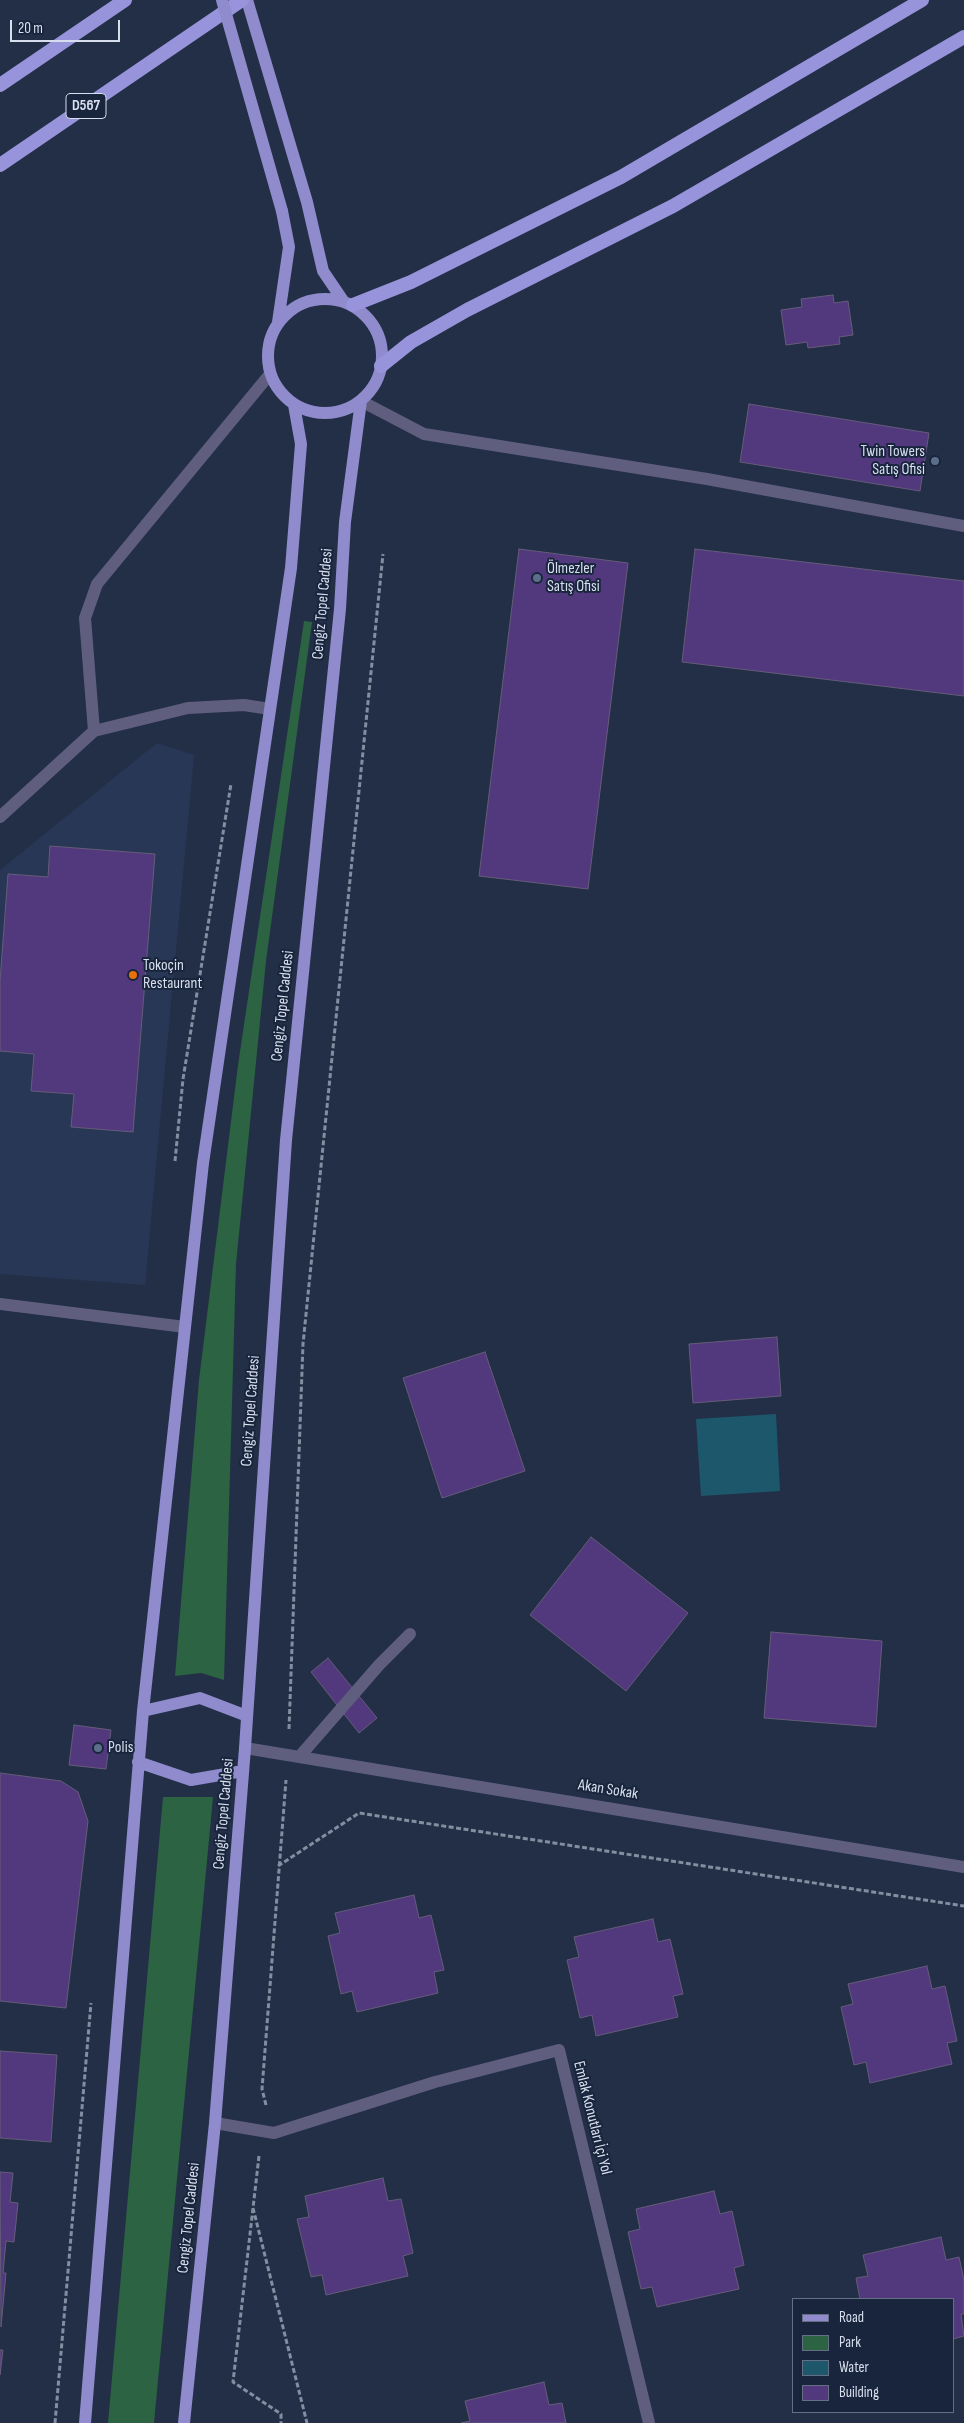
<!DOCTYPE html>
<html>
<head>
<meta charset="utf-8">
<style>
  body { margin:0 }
  #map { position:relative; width:964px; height:2423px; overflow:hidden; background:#232f47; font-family:"Sofia Sans Condensed",sans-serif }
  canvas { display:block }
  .legend { position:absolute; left:792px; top:2298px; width:162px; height:115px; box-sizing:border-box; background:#19253c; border:1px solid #656f84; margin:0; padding:6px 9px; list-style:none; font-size:15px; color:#d7dfef }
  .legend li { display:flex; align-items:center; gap:10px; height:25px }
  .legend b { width:25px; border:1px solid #656f84 }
  .scale { position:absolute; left:10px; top:20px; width:110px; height:22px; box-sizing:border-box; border:2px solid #d7dfef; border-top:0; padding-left:6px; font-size:15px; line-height:18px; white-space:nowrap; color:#d7dfef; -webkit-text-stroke:4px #19253c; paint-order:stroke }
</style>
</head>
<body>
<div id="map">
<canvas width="964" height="2423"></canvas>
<ul class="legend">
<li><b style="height:6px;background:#8f8bcc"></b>Road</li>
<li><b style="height:14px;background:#2b6343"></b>Park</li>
<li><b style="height:14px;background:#1c576b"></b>Water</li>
<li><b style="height:14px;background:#52397e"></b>Building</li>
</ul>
<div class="scale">20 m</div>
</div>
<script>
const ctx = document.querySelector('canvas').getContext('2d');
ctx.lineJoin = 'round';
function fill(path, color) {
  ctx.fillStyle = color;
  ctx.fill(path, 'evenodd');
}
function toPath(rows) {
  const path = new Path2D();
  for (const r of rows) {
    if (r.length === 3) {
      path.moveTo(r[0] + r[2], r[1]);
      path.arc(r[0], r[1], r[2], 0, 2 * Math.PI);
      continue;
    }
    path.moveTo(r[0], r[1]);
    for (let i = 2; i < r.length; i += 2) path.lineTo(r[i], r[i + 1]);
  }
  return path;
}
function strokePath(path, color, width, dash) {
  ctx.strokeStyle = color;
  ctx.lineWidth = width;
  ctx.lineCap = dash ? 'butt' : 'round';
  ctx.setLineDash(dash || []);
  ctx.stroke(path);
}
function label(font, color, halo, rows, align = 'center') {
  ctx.font = font + ' "Sofia Sans Condensed",sans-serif';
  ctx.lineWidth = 4;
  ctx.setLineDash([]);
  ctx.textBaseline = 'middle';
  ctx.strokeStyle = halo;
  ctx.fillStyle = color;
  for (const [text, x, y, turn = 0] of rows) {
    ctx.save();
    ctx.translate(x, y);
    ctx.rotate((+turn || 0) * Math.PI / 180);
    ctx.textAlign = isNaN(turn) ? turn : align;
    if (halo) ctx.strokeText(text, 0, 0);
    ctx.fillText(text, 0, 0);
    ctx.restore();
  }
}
fill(toPath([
  [157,743,194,755,145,1285,0,1274,0,870]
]), '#283755');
fill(toPath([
  [304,621,312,622,266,961,236,1264,224,1680,201,1673,175,1676,199,1380,238,1065],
  [163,1797,213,1797,154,2423,108,2423]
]), '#2b6343');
fill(toPath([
  [776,1414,780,1491,701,1496,696,1419]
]), '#1c576b');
const building = toPath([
  [833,295,834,303,848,301,853,335,839,337,840,344,808,348,807,342,786,345,781,310,802,307,801,299,833,295],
  [749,404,929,433,920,491,740,462,749,404],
  [519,549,628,563,588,889,479,876,519,549],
  [695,549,964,581,964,696,682,662,695,549],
  [50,846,155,854,133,1132,71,1127,74,1094,31,1091,34,1054,0,1051,0,981,8,874,48,877,50,846],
  [777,1337,781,1396,693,1403,689,1344,777,1337],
  [485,1352,525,1471,442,1498,403,1378,485,1352],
  [591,1537,688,1613,626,1691,530,1615,591,1537],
  [771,1632,882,1641,876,1727,764,1718,771,1632],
  [328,1658,377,1718,359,1733,311,1672,328,1658],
  [74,1725,111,1730,106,1769,69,1765,74,1725],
  [0,1773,61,1781,78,1792,88,1821,66,2008,0,2001,0,1773],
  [414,1895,419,1918,431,1915,444,1970,434,1972,438,1993,357,2012,352,1991,341,1994,328,1936,340,1933,335,1913,414,1895],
  [653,1919,658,1942,670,1939,683,1994,673,1996,678,2017,596,2036,592,2015,580,2018,567,1960,579,1957,574,1937,653,1919],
  [927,1966,932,1989,945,1986,957,2041,947,2043,952,2064,870,2083,866,2062,854,2065,841,2007,853,2004,848,1984,927,1966],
  [0,2051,57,2055,51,2142,0,2138,0,2051],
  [0,2172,13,2173,10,2202,18,2203,14,2242,6,2241,3,2273,6,2273,1,2327,0,2172],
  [383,2178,388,2201,401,2199,413,2253,403,2256,408,2276,326,2295,322,2275,311,2277,297,2219,309,2217,305,2196,383,2178],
  [714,2191,720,2214,732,2211,744,2265,734,2268,739,2289,657,2307,652,2287,641,2289,628,2232,640,2229,636,2209,714,2191],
  [941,2237,946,2260,959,2257,964,2280,964,2314,961,2314,964,2336,953,2339,953,2299,860,2299,856,2278,868,2276,863,2255,941,2237],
  [0,2350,3,2350,0,2375,0,2350],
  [544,2382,549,2405,562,2403,566,2423,461,2423,470,2421,465,2401,544,2382]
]);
fill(building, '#52397e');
strokePath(building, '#655c79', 1);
strokePath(toPath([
  [175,1161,183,1079,231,784],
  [289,1729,303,1344,383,554],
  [278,1866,359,1813,964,1906],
  [266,2105,262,2089,286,1780],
  [259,2156,233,2382,281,2414,281,2423],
  [253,2208,307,2423],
  [55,2423,91,2003]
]), '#848ea1', 3, [5, 2.5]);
strokePath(toPath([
  [300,1756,379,1665,410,1634],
  [215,2123,274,2133,435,2082,559,2050,649,2423]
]), '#605e7e', 12);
strokePath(toPath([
  [361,401,424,434,707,479,964,526],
  [94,731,85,618,97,584,270,374],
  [0,817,94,731,188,708,244,705,270,709],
  [0,1304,185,1327]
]), '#605e7e', 12);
strokePath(toPath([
  [245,1748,964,1867]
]), '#605e7e', 12);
strokePath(toPath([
  [247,0,307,202,323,271,344,302],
  [325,356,57],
  [278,322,289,247,282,211],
  [143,1711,200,1698,247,1716],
  [138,1762,191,1780,243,1771],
  [85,2423,143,1711,203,1163,291,568,301,444,294,405],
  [184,2423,215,2123,245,1748,286,1140,340,609,345,522,361,401]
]), '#8f8bcc', 12);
strokePath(toPath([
  [0,85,125,0],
  [0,165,242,0],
  [353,305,411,282,621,177,922,0],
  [381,366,411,342,467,310,673,206,964,37]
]), '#9894dc', 14);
strokePath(toPath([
  [222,0,282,211]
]), '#8f8bcc', 12);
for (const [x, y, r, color] of [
  [935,461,5,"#5c6f8a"],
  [537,578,5,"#5c6f8a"],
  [133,975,5,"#e8710a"],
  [98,1748,5,"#5c6f8a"]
]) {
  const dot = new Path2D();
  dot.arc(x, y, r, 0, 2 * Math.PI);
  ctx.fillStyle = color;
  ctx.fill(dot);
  strokePath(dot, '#19253c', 2);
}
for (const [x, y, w] of [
  [86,106,40]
]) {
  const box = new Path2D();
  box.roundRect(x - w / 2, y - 12.5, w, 25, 4);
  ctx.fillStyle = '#19253c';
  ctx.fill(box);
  strokePath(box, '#d7dfef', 1);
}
label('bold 15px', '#d7dfef', null, [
  ["D567",86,106]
]);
label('16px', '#d7dfef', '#19253c', [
  ["Twin Towers",925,452,"right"],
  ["Satış Ofisi",925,470,"right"],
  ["Ölmezler",547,569],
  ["Satış Ofisi",547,587],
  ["Tokoçin",143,966],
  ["Restaurant",143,984],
  ["Polis",108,1748]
], 'left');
label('16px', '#d7dfef', '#19253c', [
  ["Cengiz Topel Caddesi",323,604,-85],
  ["Cengiz Topel Caddesi",283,1006,-84],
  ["Cengiz Topel Caddesi",251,1411,-86],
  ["Akan Sokak",608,1790,9],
  ["Cengiz Topel Caddesi",224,1814,-85],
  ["Emlak Konutları İçi Yol",592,2118,76],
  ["Cengiz Topel Caddesi",189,2218,-84]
]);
</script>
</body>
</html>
